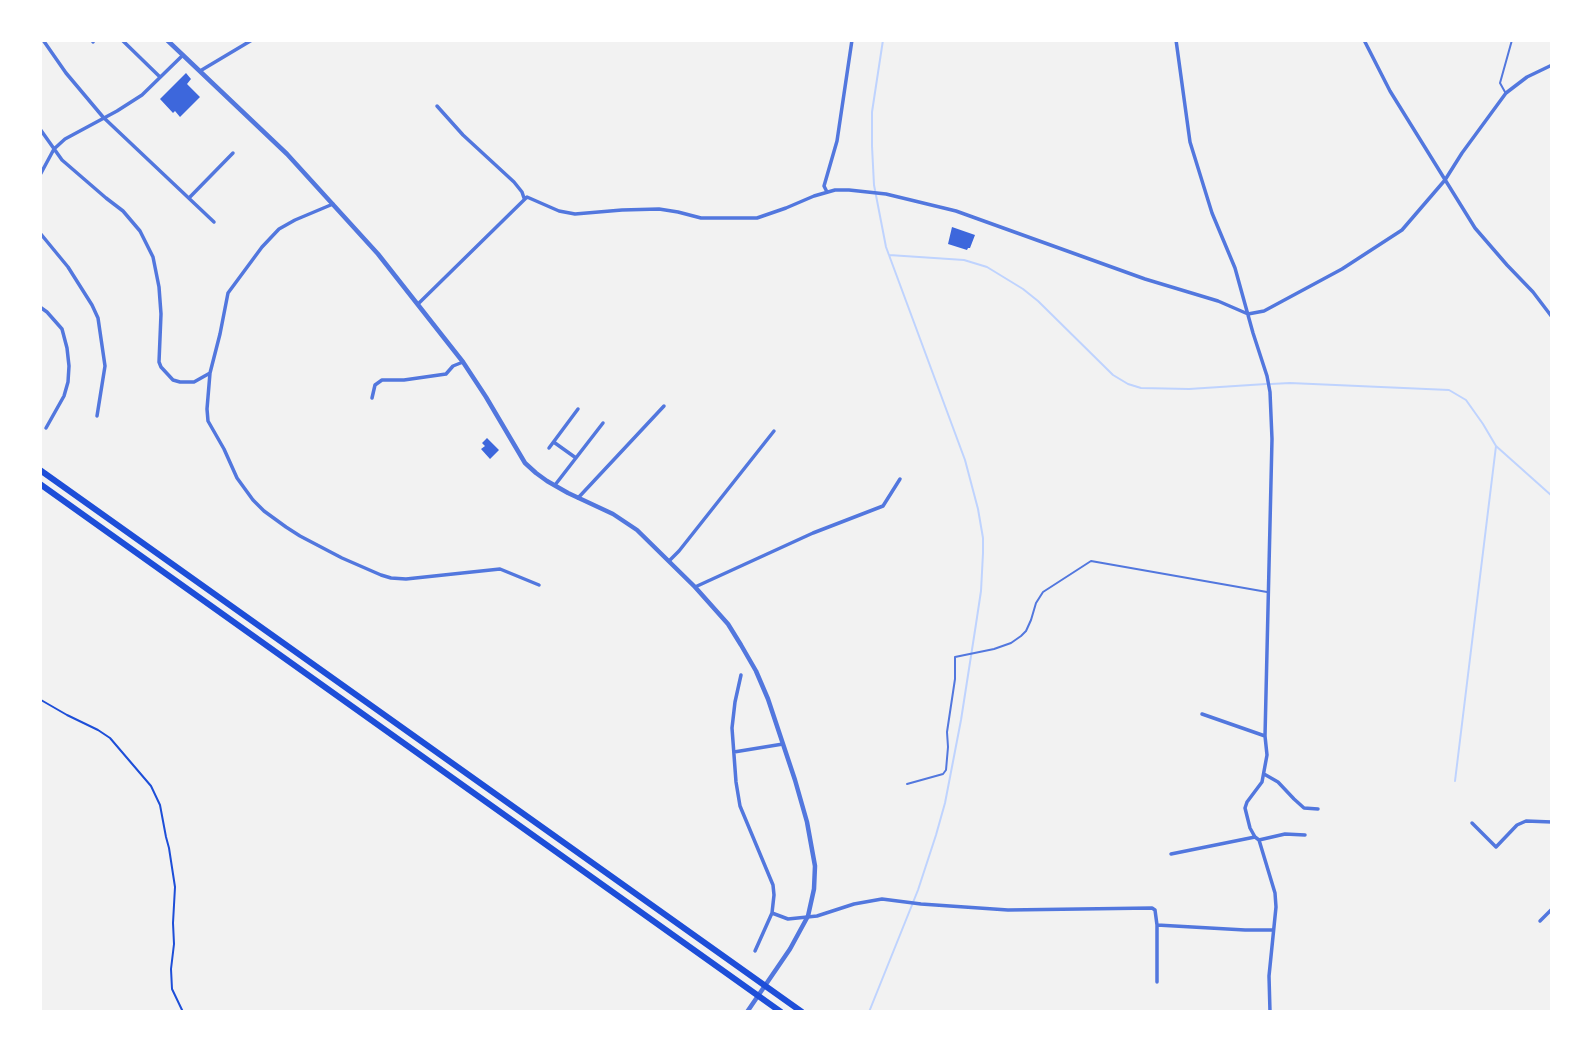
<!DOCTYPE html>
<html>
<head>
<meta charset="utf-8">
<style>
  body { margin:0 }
  #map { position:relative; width:1592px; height:1052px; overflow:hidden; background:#f2f2f2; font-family:"Noto Sans",sans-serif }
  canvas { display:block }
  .frame { position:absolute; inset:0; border:42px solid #fff; pointer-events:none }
</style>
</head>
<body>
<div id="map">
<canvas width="1592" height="1052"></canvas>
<div class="frame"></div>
</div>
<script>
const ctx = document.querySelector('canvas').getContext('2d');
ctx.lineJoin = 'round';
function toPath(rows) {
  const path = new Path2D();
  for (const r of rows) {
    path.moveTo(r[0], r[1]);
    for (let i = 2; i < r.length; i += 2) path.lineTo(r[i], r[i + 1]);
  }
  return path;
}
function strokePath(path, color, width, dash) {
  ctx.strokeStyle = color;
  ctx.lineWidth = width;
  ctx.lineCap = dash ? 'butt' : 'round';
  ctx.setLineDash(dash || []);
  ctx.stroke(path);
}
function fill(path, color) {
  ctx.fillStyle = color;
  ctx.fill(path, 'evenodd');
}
strokePath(toPath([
  [889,255,964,260,987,267,1023,289,1038,301,1113,375,1128,384,1141,388,1189,389,1266,384],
  [1271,384,1290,383,1449,390,1466,400,1483,424,1496,446,1552,496],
  [1455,781,1496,446],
  [869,1012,918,890,936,835,945,803,961,720,976,624,981,591,983,553,983,538,978,509,965,460,886,247,874,185,872,146,872,112,883,40]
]), '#bfd3fe', 2);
fill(toPath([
  [186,73,191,79,187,84,200,97,180,117,175,111,173,113,160,99],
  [952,227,975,235,970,248,968,248,967,250,948,244],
  [487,438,499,450,490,459,481,449,485,446,482,443]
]), '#3d67dc');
strokePath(toPath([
  [40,697,41,700,67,715,98,730,110,738,151,786,160,805,166,837,169,848,175,887,173,923,174,944,171,969,172,989,183,1012]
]), '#1d4ed8', 2);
strokePath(toPath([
  [1505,92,1500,83,1512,40],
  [907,784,943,774,946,770,948,747,947,732,955,679,955,657,994,649,1011,643,1021,636,1026,631,1031,620,1036,603,1043,592,1091,561,1267,592]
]), '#5277de', 2);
strokePath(toPath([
  [43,40,66,73,103,117,214,222],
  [122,40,160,77],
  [1176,40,1190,142,1212,213,1235,268,1253,333,1267,376,1270,392,1272,439,1265,736,1267,755,1262,782,1247,802,1245,808,1250,828,1255,837,1259,840,1275,893,1276,907,1269,976,1270,1012],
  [1364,40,1390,91,1475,228,1507,265,1533,292,1552,317],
  [93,42,94,40],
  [200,71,252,40],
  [437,106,463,135,514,182,522,192,524,198],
  [40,129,62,160,106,198,123,211,140,231,153,257,159,287,161,314,159,362,161,367,173,380,180,382,194,382,210,373],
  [40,175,54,149,65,139,117,111,142,95,183,55],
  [827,192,824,186,837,141,852,40],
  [189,198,233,153],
  [333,204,295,220,279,229,262,247,228,293,220,334,210,373,207,409,208,421,224,449,237,478,253,500,264,511,286,527,300,536,342,558,381,575,391,578,406,579,500,569,539,585],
  [40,233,68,267,92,305,98,318,105,366,97,416],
  [418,304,527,197,559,211,575,214,622,210,659,209,678,212,701,218,757,218,786,208,814,196,835,190,849,190,886,194,956,211,1145,279,1218,301,1248,314],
  [40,307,47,312,62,329,67,348,69,366,68,382,64,396,46,428],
  [1248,314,1264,311,1342,269,1402,230,1445,180,1462,153,1506,93,1527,77,1552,65],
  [372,398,375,385,382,380,404,380,446,374,453,366,463,362],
  [555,443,576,458],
  [549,448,578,409],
  [555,485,603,423],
  [578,498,664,406],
  [669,561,679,551,774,431],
  [695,587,813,533,883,506,900,479],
  [741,675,735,702,732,728,736,782,740,806,773,885,774,895,772,913,755,951],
  [1202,714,1265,736],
  [734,752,783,744],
  [1264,774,1278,782,1294,799,1304,808,1318,809],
  [1472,823,1496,847,1517,825,1526,821,1552,822],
  [1259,840,1285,834,1305,835],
  [1171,854,1255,837],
  [772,913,788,919,817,916,854,904,882,899,921,904,1008,910,1152,908,1155,910,1157,925],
  [1540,921,1552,909],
  [1157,982,1157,925,1245,930,1273,930]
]), '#5277de', 3.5);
strokePath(toPath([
  [167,40,287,154,378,254,463,362,486,397,525,463,536,473,547,481,568,493,613,514,637,530,695,587,728,624,741,645,756,671,768,699,795,780,807,822,815,866,814,889,808,916,790,949,747,1012]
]), '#5277de', 4.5);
strokePath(toPath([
  [40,470,802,1012],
  [40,484,781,1012]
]), '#1d4ed8', 6);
</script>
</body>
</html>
